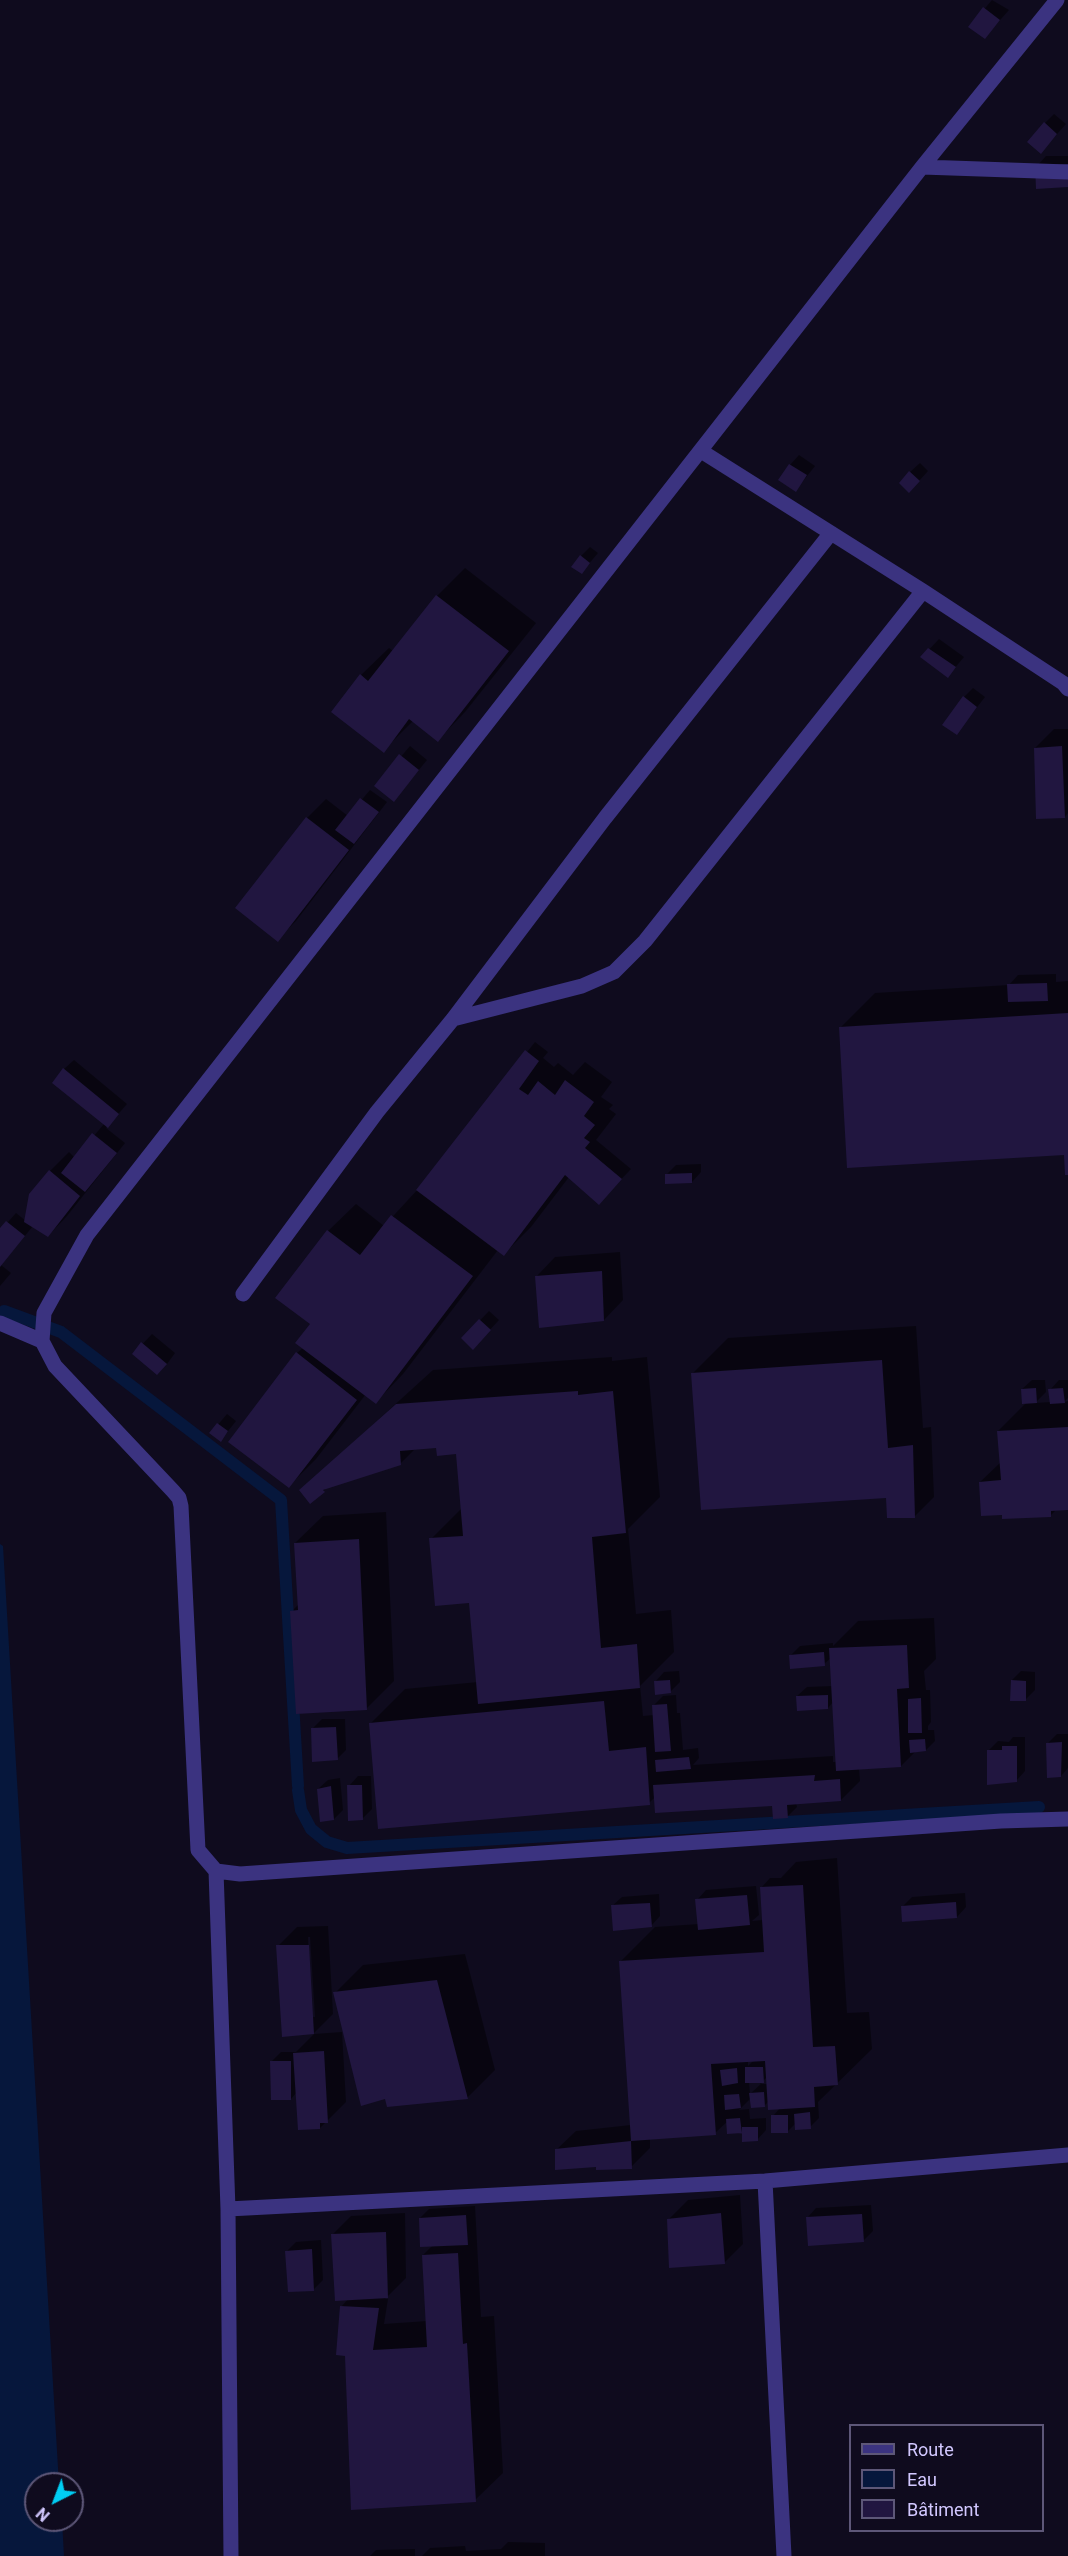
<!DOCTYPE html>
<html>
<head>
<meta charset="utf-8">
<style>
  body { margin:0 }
  #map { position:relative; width:1068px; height:2556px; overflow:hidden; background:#0f0b1e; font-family:Roboto,sans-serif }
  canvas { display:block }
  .legend { position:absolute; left:849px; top:2424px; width:195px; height:108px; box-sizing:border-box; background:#0f0b1e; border:2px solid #5d5778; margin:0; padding:8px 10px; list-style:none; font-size:18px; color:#d2c8ff }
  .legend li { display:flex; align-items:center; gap:12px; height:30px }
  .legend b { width:30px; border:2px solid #5d5778 }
  .north { position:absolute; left:24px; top:2472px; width:60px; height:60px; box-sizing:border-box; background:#0f0b1e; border:2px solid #5d5778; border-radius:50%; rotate:222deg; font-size:16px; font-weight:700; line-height:24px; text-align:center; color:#d2c8ff }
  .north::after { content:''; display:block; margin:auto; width:21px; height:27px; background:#00cdf3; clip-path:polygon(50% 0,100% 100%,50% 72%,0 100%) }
</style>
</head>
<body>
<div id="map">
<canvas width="1068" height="2556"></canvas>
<ul class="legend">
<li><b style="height:8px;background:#3b3380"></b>Route</li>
<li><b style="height:16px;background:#06173c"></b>Eau</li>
<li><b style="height:16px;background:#211640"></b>Bâtiment</li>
</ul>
<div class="north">N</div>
</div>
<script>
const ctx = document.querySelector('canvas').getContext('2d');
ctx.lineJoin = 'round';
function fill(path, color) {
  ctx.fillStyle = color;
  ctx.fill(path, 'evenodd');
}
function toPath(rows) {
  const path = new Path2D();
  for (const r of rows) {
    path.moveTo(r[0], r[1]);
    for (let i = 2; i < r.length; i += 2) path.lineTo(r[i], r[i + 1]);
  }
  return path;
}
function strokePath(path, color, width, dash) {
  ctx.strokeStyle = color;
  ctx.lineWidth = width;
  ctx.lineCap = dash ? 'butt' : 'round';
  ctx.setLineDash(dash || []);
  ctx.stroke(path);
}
fill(toPath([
  [0,1544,3,1546,59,2484,36,2484,36,2520,62,2520,64,2556,0,2556]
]), '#06173c');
fill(toPath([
  [992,0,1009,10,985,37,970,26],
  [1054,114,1066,124,1041,152,1045,123],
  [1046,156,1068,156,1068,186,1037,166],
  [799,455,815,466,796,490,790,465],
  [920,463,928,471,919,481,910,472],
  [590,547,598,553,581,573,581,556],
  [465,568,536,623,465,712,438,740,413,721,383,751,361,675,389,648,393,651,437,596],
  [939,639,964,657,948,676,922,657],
  [973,688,985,697,957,733,964,697],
  [1054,729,1068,729,1068,813,1065,817,1035,748],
  [410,746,427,760,394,800,376,786],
  [370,790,387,802,296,921,277,940,237,908,307,818,326,799,348,816],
  [1056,974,1056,982,1068,981,1068,1153,840,1028,875,993,1009,985,1018,975],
  [535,1042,548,1052,543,1058,554,1067,558,1063,573,1075,585,1062,612,1082,601,1097,613,1105,609,1109,616,1114,596,1140,631,1169,608,1193,569,1177,531,1227,504,1254,498,1250,403,1374,376,1402,366,1394,316,1459,289,1486,297,1353,304,1347,312,1323,328,1231,356,1204,384,1226,419,1188],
  [74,1060,127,1104,106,1128,125,1143,67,1216,48,1236,33,1226,1,1265,11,1273,0,1286,0,1231,16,1213,26,1221,50,1171,69,1152,75,1158,104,1124,64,1069],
  [701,1164,701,1172,692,1182,667,1174,676,1165],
  [620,1252,623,1300,604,1320,536,1277,555,1257],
  [489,1311,499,1320,473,1348,463,1338],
  [916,1326,923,1428,931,1427,934,1497,915,1516,891,1496,693,1373,728,1338],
  [152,1334,175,1353,167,1364,134,1353],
  [612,1357,612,1361,647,1357,660,1497,628,1529,636,1614,671,1610,674,1652,640,1686,643,1716,654,1715,653,1706,663,1696,676,1695,677,1713,680,1713,683,1750,698,1748,699,1758,693,1765,833,1756,833,1762,837,1762,833,1702,828,1708,797,1696,807,1687,833,1686,831,1658,824,1664,790,1656,800,1646,833,1643,833,1646,858,1621,934,1618,936,1659,924,1671,926,1690,930,1690,931,1722,928,1726,928,1730,934,1730,935,1741,926,1750,916,1751,901,1766,859,1768,860,1781,841,1800,796,1803,797,1807,787,1817,776,1804,655,1797,649,1803,370,1724,405,1689,478,1682,470,1601,431,1539,462,1508,457,1453,437,1446,416,1448,400,1464,328,1487,310,1502,335,1459,433,1370],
  [1032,1380,1045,1380,1046,1392,1035,1403,1051,1402,1050,1390,1059,1380,1068,1380,1068,1398,1064,1402,1068,1401,1068,1509,1056,1510,1051,1515,1003,1513,980,1482,1001,1462,998,1431,1027,1402,1022,1389],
  [227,1414,236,1421,221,1440,211,1433],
  [386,1512,394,1681,366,1709,292,1611,299,1604,295,1543,323,1516],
  [679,1671,680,1682,670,1692,655,1682,664,1672],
  [1021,1671,1035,1672,1035,1690,1026,1699,1012,1680],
  [322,1719,345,1719,346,1750,337,1759,312,1729],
  [1057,1734,1068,1734,1068,1768,1061,1776,1048,1743],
  [1013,1737,1025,1737,1025,1771,1016,1781,988,1751,998,1741,1009,1742],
  [358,1776,371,1776,372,1809,362,1819,349,1786],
  [340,1778,343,1810,334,1819,318,1789,328,1780],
  [837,1858,847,2013,869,2012,872,2049,818,2102,819,2118,810,2127,796,2123,788,2131,773,2116,780,2108,769,2101,764,2106,751,2098,739,2110,749,2109,750,2119,766,2118,766,2130,757,2140,744,2132,728,2132,728,2121,715,2133,650,2138,650,2148,631,2167,597,2165,556,2150,576,2131,631,2125,620,1962,655,1927,699,1924,697,1900,706,1890,756,1886,759,1915,752,1921,763,1920,761,1888,770,1878,781,1878,796,1862],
  [754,2060,748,2066,748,2061],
  [767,2077,768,2084,760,2084],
  [749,2082,763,2082,750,2094],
  [965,1893,966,1907,957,1917,903,1906,912,1897],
  [659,1894,660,1916,651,1926,612,1906,622,1897],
  [328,1926,333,2014,314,2033,278,1946,297,1927],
  [308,1937,310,1937,315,2017,312,2017],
  [465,1954,495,2070,467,2098,386,2097,335,1993,363,1965],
  [342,2032,346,2102,320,2128,297,2092,291,2099,272,2061,281,2052,296,2052,314,2034],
  [740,2195,743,2244,724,2263,669,2219,688,2200],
  [871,2205,873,2231,863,2241,807,2218,816,2208],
  [475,2206,481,2317,494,2316,503,2473,475,2500,346,2354,341,2307,349,2298,332,2235,351,2216,405,2213,406,2278,385,2299,388,2299,384,2324,427,2321,423,2255,433,2245,420,2218,429,2209],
  [321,2240,323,2280,314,2289,287,2251,296,2242],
  [508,2542,545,2543,545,2556,422,2556,430,2548,465,2546,466,2551,501,2549],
  [415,2549,415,2556,370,2556,376,2550]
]), '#0007');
strokePath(toPath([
  [4,1311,61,1332,281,1500,298,1786],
  [298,1790,301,1810,311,1829,327,1842,347,1848,1039,1807]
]), '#06173c', 12);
fill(toPath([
  [983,7,1000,20,985,39,968,27],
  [1044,122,1057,134,1041,154,1027,142],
  [1068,164,1068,187,1036,189,1035,165],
  [789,464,807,475,796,492,778,480],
  [909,471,920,481,909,493,899,483],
  [580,555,590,563,582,574,571,567],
  [436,595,509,651,438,742,409,719,384,753,331,712,360,674,368,681],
  [928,648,956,667,948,678,920,657],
  [963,696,977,707,957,735,942,725],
  [1062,746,1065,818,1036,819,1034,748],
  [399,754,419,770,394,802,374,786],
  [360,798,379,812,354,844,335,830],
  [306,817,349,850,278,942,235,908],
  [1047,983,1048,1001,1008,1002,1007,984],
  [1068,1013,1068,1175,1065,1175,1064,1155,847,1168,839,1027],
  [525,1050,539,1061,519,1089,528,1095,538,1081,555,1095,565,1080,594,1102,584,1116,595,1125,584,1138,590,1142,585,1148,622,1179,599,1205,565,1175,504,1256,416,1190],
  [63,1068,119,1114,108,1128,52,1083],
  [92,1133,117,1153,85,1192,61,1173],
  [49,1170,80,1196,48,1237,24,1222,29,1194],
  [692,1173,692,1183,665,1184,665,1174],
  [391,1215,473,1276,376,1404,295,1343,310,1324,275,1298,327,1230,360,1255],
  [6,1221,25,1236,0,1267,0,1228],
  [602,1271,604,1321,539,1328,535,1276],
  [479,1319,491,1330,473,1350,461,1338],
  [141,1342,167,1364,157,1375,132,1354],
  [296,1352,357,1400,289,1488,228,1442],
  [882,1360,888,1448,913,1445,915,1518,887,1518,886,1498,701,1510,691,1373],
  [1036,1388,1037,1403,1022,1404,1021,1389],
  [1063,1388,1065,1403,1050,1404,1048,1389],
  [578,1391,578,1395,613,1391,626,1533,592,1537,601,1648,637,1644,640,1688,478,1704,469,1603,435,1606,429,1538,463,1536,456,1454,437,1456,436,1448,400,1451,401,1465,323,1490,325,1492,310,1504,299,1490,396,1404],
  [217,1423,228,1431,221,1442,209,1433],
  [1068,1427,1068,1510,1051,1511,1051,1517,1002,1519,1002,1515,981,1516,979,1482,1001,1480,997,1431],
  [359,1539,367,1710,296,1714,290,1611,298,1610,294,1543],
  [907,1645,909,1688,897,1689,901,1767,836,1771,829,1648],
  [824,1652,825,1666,790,1669,789,1655],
  [670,1680,671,1693,655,1695,654,1681],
  [1011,1680,1026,1681,1026,1701,1010,1701],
  [828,1695,828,1709,797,1711,796,1696],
  [921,1698,922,1733,908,1733,908,1699],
  [604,1701,609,1751,646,1747,650,1805,378,1829,369,1723],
  [667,1704,671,1751,655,1752,652,1705],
  [336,1727,338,1760,312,1762,311,1728],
  [925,1739,926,1751,910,1753,909,1740],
  [1062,1742,1061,1777,1047,1778,1046,1743],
  [1002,1746,1017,1746,1017,1782,987,1785,987,1750,1002,1750],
  [689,1757,691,1769,656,1772,655,1760],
  [815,1775,814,1781,840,1779,841,1801,787,1805,788,1818,773,1819,772,1806,655,1813,653,1785],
  [347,1785,362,1785,363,1820,348,1821],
  [331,1786,334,1820,320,1822,317,1789],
  [803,1885,813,2047,835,2046,838,2085,814,2087,815,2107,768,2110,765,2061,711,2064,716,2135,631,2141,619,1961,764,1952,760,1887],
  [747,1895,750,1925,698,1930,695,1899],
  [956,1902,957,1918,902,1922,901,1906],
  [650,1903,652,1927,613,1931,611,1905],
  [276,1945,309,1945,314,2034,282,2037],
  [437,1980,468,2099,387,2107,385,2099,361,2106,333,1992],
  [324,2051,328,2123,320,2123,320,2129,298,2130,293,2053],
  [270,2061,291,2061,291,2100,271,2100],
  [745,2067,763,2067,764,2083,745,2083],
  [737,2068,738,2083,722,2086,720,2070],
  [764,2092,765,2107,751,2108,749,2093],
  [739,2094,741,2108,725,2110,724,2095],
  [810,2112,811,2129,795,2130,794,2114],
  [771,2115,788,2115,788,2133,771,2133],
  [740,2118,742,2133,727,2134,726,2119],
  [742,2127,758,2127,758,2141,742,2142],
  [631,2141,632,2169,596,2170,596,2167,555,2170,555,2149],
  [721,2213,725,2264,669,2268,667,2219],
  [862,2214,864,2242,808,2246,806,2217],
  [466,2215,468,2245,420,2247,419,2218],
  [386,2232,388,2298,335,2301,331,2234],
  [312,2249,314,2291,288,2292,285,2251],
  [458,2253,463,2344,467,2343,476,2502,351,2510,345,2356,336,2355,340,2306,379,2308,373,2350,427,2347,422,2255]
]), '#211640');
strokePath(toPath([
  [922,167,1068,172],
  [701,451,923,591,1063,683,1068,689],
  [453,1019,582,986,614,972,645,941,923,591],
  [243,1294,377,1112,453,1019,605,818,831,533],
  [0,1323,42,1341],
  [216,1871,240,1874,1001,1821,1068,1819],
  [765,2181,784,2556],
  [228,2209,765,2181,1068,2155],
  [231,2556,228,2209,216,1871,198,1850,181,1506,179,1498,173,1491,55,1366,42,1341,44,1313,87,1235,922,167,1057,0]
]), '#3b3380', 15);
</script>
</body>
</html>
